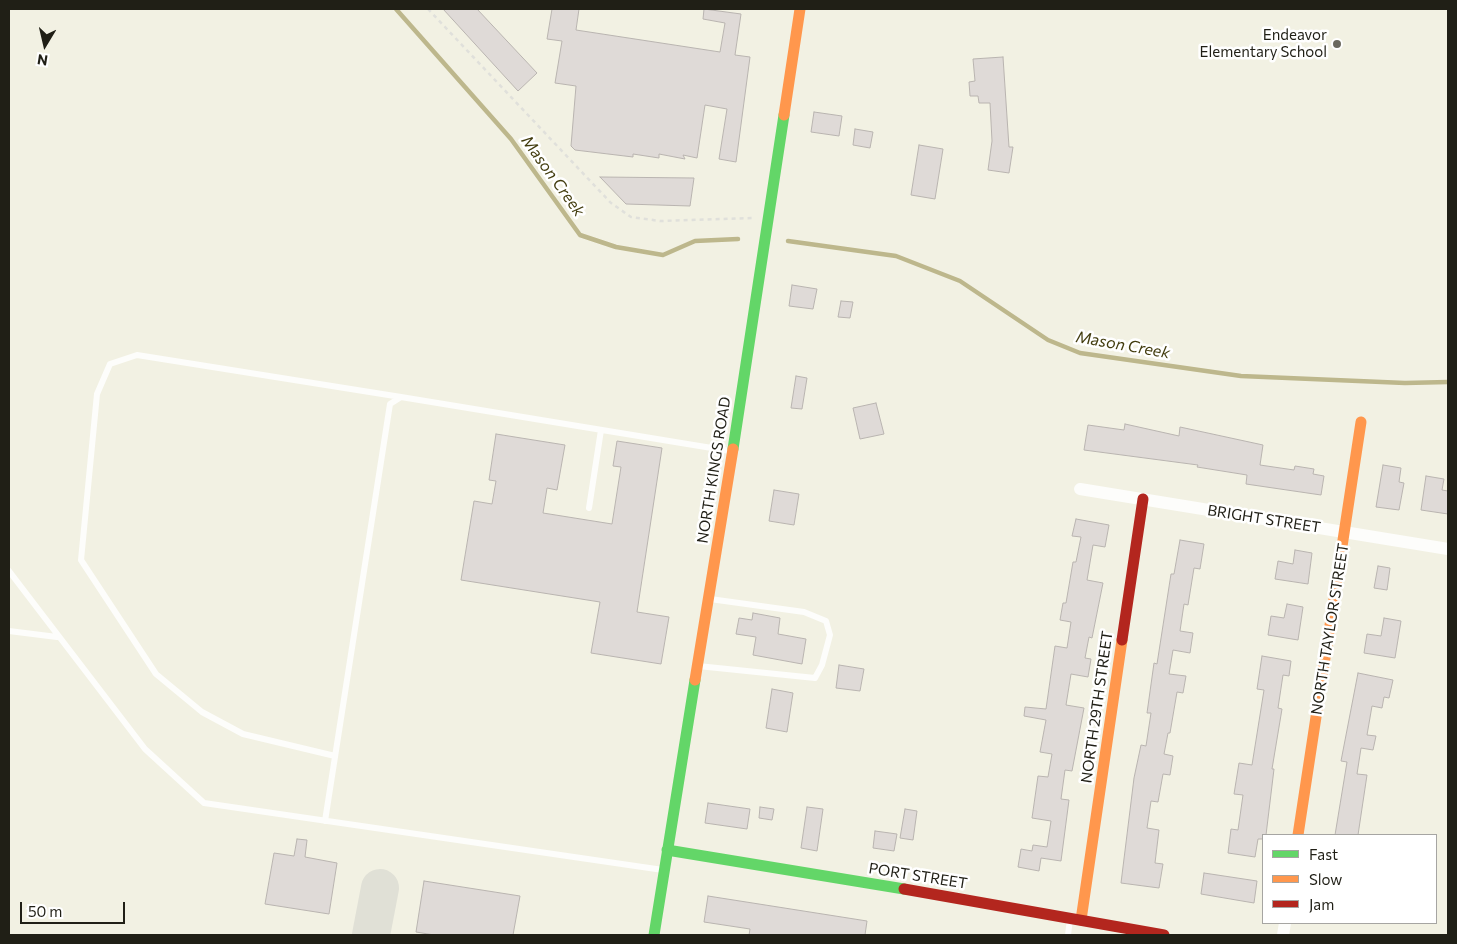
<!DOCTYPE html>
<html>
<head>
<meta charset="utf-8">
<style>
  body { margin:0 }
  #map { position:relative; width:1457px; height:944px; overflow:hidden; background:#f2f1e3; font-family:Commissioner,sans-serif }
  canvas { display:block }
  .frame { position:absolute; inset:0; border:10px solid #201f16; pointer-events:none }
  .legend { position:absolute; left:1262px; top:834px; width:175px; height:90px; box-sizing:border-box; background:#fff; border:1px solid #a6a5a2; margin:0; padding:6px 9px; list-style:none; font-size:15px; color:#201f16 }
  .legend li { display:flex; align-items:center; gap:10px; height:25px }
  .legend b { width:25px; border:1px solid #a6a5a2 }
  .north { position:absolute; left:20px; top:20px; width:50px; height:50px; -webkit-text-stroke:4px #fff; paint-order:stroke; rotate:189deg; font-size:14px; font-weight:700; line-height:20px; text-align:center; color:#201f16 }
  .north::after { content:''; display:block; margin:auto; width:18px; height:22px; background:#201f16; clip-path:polygon(50% 0,100% 100%,50% 72%,0 100%) }
  .scale { position:absolute; left:20px; top:902px; width:105px; height:22px; box-sizing:border-box; border:2px solid #201f16; border-top:0; padding-left:6px; font-size:15px; line-height:18px; white-space:nowrap; color:#201f16; -webkit-text-stroke:4px #fff; paint-order:stroke }
</style>
</head>
<body>
<div id="map">
<canvas width="1457" height="944"></canvas>
<div class="frame"></div>
<ul class="legend">
<li><b style="height:6px;background:#63d668"></b>Fast</li>
<li><b style="height:6px;background:#ff974d"></b>Slow</li>
<li><b style="height:6px;background:#b3261e"></b>Jam</li>
</ul>
<div class="north">N</div>
<div class="scale">50 m</div>
</div>
<script>
const ctx = document.querySelector('canvas').getContext('2d');
ctx.lineJoin = 'round';
function toPath(rows) {
  const path = new Path2D();
  for (const r of rows) {
    path.moveTo(r[0], r[1]);
    for (let i = 2; i < r.length; i += 2) path.lineTo(r[i], r[i + 1]);
  }
  return path;
}
function strokePath(path, color, width, dash) {
  ctx.strokeStyle = color;
  ctx.lineWidth = width;
  ctx.lineCap = dash ? 'butt' : 'round';
  ctx.setLineDash(dash || []);
  ctx.stroke(path);
}
function fill(path, color) {
  ctx.fillStyle = color;
  ctx.fill(path, 'evenodd');
}
function label(font, color, halo, rows, align = 'center') {
  ctx.font = font + ' Commissioner,sans-serif';
  ctx.lineWidth = 5;
  ctx.setLineDash([]);
  ctx.textBaseline = 'middle';
  ctx.strokeStyle = halo;
  ctx.fillStyle = color;
  for (const [text, x, y, turn = 0] of rows) {
    ctx.save();
    ctx.translate(x, y);
    ctx.rotate((+turn || 0) * Math.PI / 180);
    ctx.textAlign = isNaN(turn) ? turn : align;
    if (halo) ctx.strokeText(text, 0, 0);
    ctx.fillText(text, 0, 0);
    ctx.restore();
  }
}
strokePath(toPath([
  [396,9,511,139,580,235,616,247,663,255,695,241,738,239],
  [788,241,896,256,960,281,1048,340,1080,353,1241,376,1405,383,1448,382]
]), '#bdb78c', 4.5);
strokePath(toPath([
  [371,935,380,888]
]), '#e0e0d6', 38);
const building = toPath([
  [443,9,477,9,537,73,518,91,443,9],
  [552,9,579,9,576,30,720,52,725,23,703,19,704,9,741,14,735,55,750,57,736,162,719,159,727,109,705,105,697,158,683,155,685,159,659,154,659,158,633,154,633,157,575,150,571,146,576,86,555,83,562,41,547,39,552,9],
  [1003,57,1009,147,1013,147,1009,173,988,170,992,141,990,103,979,103,978,96,970,96,969,82,975,81,973,59,1003,57],
  [814,112,842,116,839,136,811,132,814,112],
  [855,129,873,132,870,148,853,145,855,129],
  [919,145,943,149,935,199,911,195,919,145],
  [600,177,694,178,690,206,626,204,600,177],
  [792,285,817,289,813,309,789,306,792,285],
  [841,301,853,302,850,318,838,317,841,301],
  [796,376,807,378,802,409,791,408,796,376],
  [876,403,884,434,860,439,853,408,876,403],
  [1125,424,1179,436,1180,427,1263,445,1260,465,1294,470,1295,466,1314,469,1313,474,1324,476,1321,495,1246,484,1247,475,1197,467,1198,465,1084,450,1088,425,1124,430,1125,424],
  [496,434,565,445,557,490,547,488,543,513,612,524,621,467,613,466,617,441,662,448,637,612,669,617,661,664,591,653,600,602,461,580,474,501,492,504,496,481,489,480,496,434],
  [1383,465,1401,468,1399,482,1404,483,1399,510,1376,507,1383,465],
  [1426,476,1444,479,1442,490,1448,491,1448,514,1421,510,1426,476],
  [774,490,799,494,794,525,769,521,774,490],
  [1076,519,1109,525,1105,547,1093,545,1087,580,1103,583,1092,638,1089,637,1085,658,1091,659,1088,677,1071,674,1066,705,1084,708,1072,771,1065,770,1061,799,1069,800,1061,861,1041,858,1039,871,1018,867,1021,849,1032,851,1033,845,1047,847,1051,821,1032,818,1038,776,1048,777,1052,754,1040,752,1046,720,1024,716,1025,707,1046,709,1055,646,1067,648,1071,622,1060,620,1063,603,1066,603,1073,562,1076,562,1081,537,1072,536,1076,519],
  [1180,540,1204,544,1200,569,1194,568,1188,605,1184,604,1180,631,1193,633,1190,653,1173,650,1169,674,1186,676,1183,693,1177,692,1170,733,1168,733,1164,754,1173,756,1170,775,1163,774,1158,802,1151,801,1147,828,1159,830,1155,863,1163,864,1159,888,1121,883,1134,778,1141,745,1146,746,1151,713,1147,713,1154,663,1157,664,1171,574,1174,574,1180,540],
  [1295,550,1312,553,1308,584,1275,579,1278,561,1293,564,1295,550],
  [1378,566,1390,568,1387,590,1374,588,1378,566],
  [1287,604,1303,607,1298,640,1268,635,1271,616,1284,618,1287,604],
  [753,613,780,618,778,634,806,639,802,664,753,655,756,637,736,634,739,618,752,620,753,613],
  [1384,618,1401,621,1395,658,1364,653,1367,634,1381,636,1384,618],
  [1262,656,1291,661,1289,676,1283,675,1278,708,1282,709,1272,769,1274,769,1266,835,1263,835,1263,839,1258,839,1255,857,1228,853,1231,829,1238,830,1243,795,1234,794,1239,763,1252,765,1264,690,1257,689,1262,656],
  [839,665,864,669,860,691,836,688,839,665],
  [1358,673,1393,680,1389,698,1384,697,1382,708,1372,706,1367,735,1376,736,1373,750,1361,748,1357,774,1367,775,1358,835,1335,835,1347,762,1341,761,1358,673],
  [772,689,793,693,787,732,766,728,772,689],
  [708,803,750,809,747,829,705,823,708,803],
  [760,807,774,809,772,820,759,818,760,807],
  [807,807,823,809,817,851,801,848,807,807],
  [905,809,917,811,913,840,900,838,905,809],
  [875,831,897,834,894,851,873,848,875,831],
  [297,839,307,840,305,857,337,863,329,914,265,904,274,853,294,856,297,839],
  [1204,873,1257,881,1254,903,1201,894,1204,873],
  [424,881,520,896,513,935,434,935,416,932,424,881],
  [708,896,867,921,865,935,749,935,750,929,704,922,708,896]
]);
fill(building, '#dfdad7');
strokePath(building, '#b9b4b0', 1);
strokePath(toPath([
  [428,9,611,203,631,217,660,221,753,218]
]), '#e0e0db', 2.5, [4, 4]);
strokePath(toPath([
  [589,508,601,430],
  [9,571,145,749,204,803,663,870],
  [9,631,57,637],
  [698,666,815,678,822,665,830,635,826,621,804,612,710,599],
  [335,756,243,734,202,712,156,674,81,560,97,394,110,364,137,355,401,397],
  [325,821,390,404,401,397,730,451],
  [1068,935,1070,919]
]), '#fdfdfb', 6);
strokePath(toPath([
  [1080,489,1448,549],
  [1283,935,1285,923]
]), '#fdfdfb', 12);
strokePath(toPath([
  [733,449,784,115],
  [667,850,904,889],
  [654,935,695,680]
]), '#63d668', 11);
strokePath(toPath([
  [784,115,800,9],
  [695,680,733,449],
  [1298,835,1361,422],
  [1081,920,1122,640]
]), '#ff974d', 11);
strokePath(toPath([
  [1122,640,1143,499],
  [904,889,1164,935]
]), '#b3261e', 11);
for (const [x, y, r, color] of [
  [1337,44,5,"#6a685e"]
]) {
  const dot = new Path2D();
  dot.arc(x, y, r, 0, 2 * Math.PI);
  ctx.fillStyle = color;
  ctx.fill(dot);
  strokePath(dot, '#fff', 2);
}
label('15px', '#201f16', '#fff', [
  ["Endeavor",1327,35],
  ["Elementary School",1327,52]
], 'right');
label('15px', '#201f16', '#fff', [
  ["NORTH KINGS ROAD",714,470,-81],
  ["BRIGHT STREET",1264,519,9],
  ["NORTH TAYLOR STREET",1330,629,-81],
  ["NORTH 29TH STREET",1097,707,-82],
  ["PORT STREET",918,876,9]
]);
label('italic 16px', '#423c0e', '#fff', [
  ["Mason Creek",553,176,54],
  ["Mason Creek",1123,345,10]
]);
</script>
</body>
</html>
